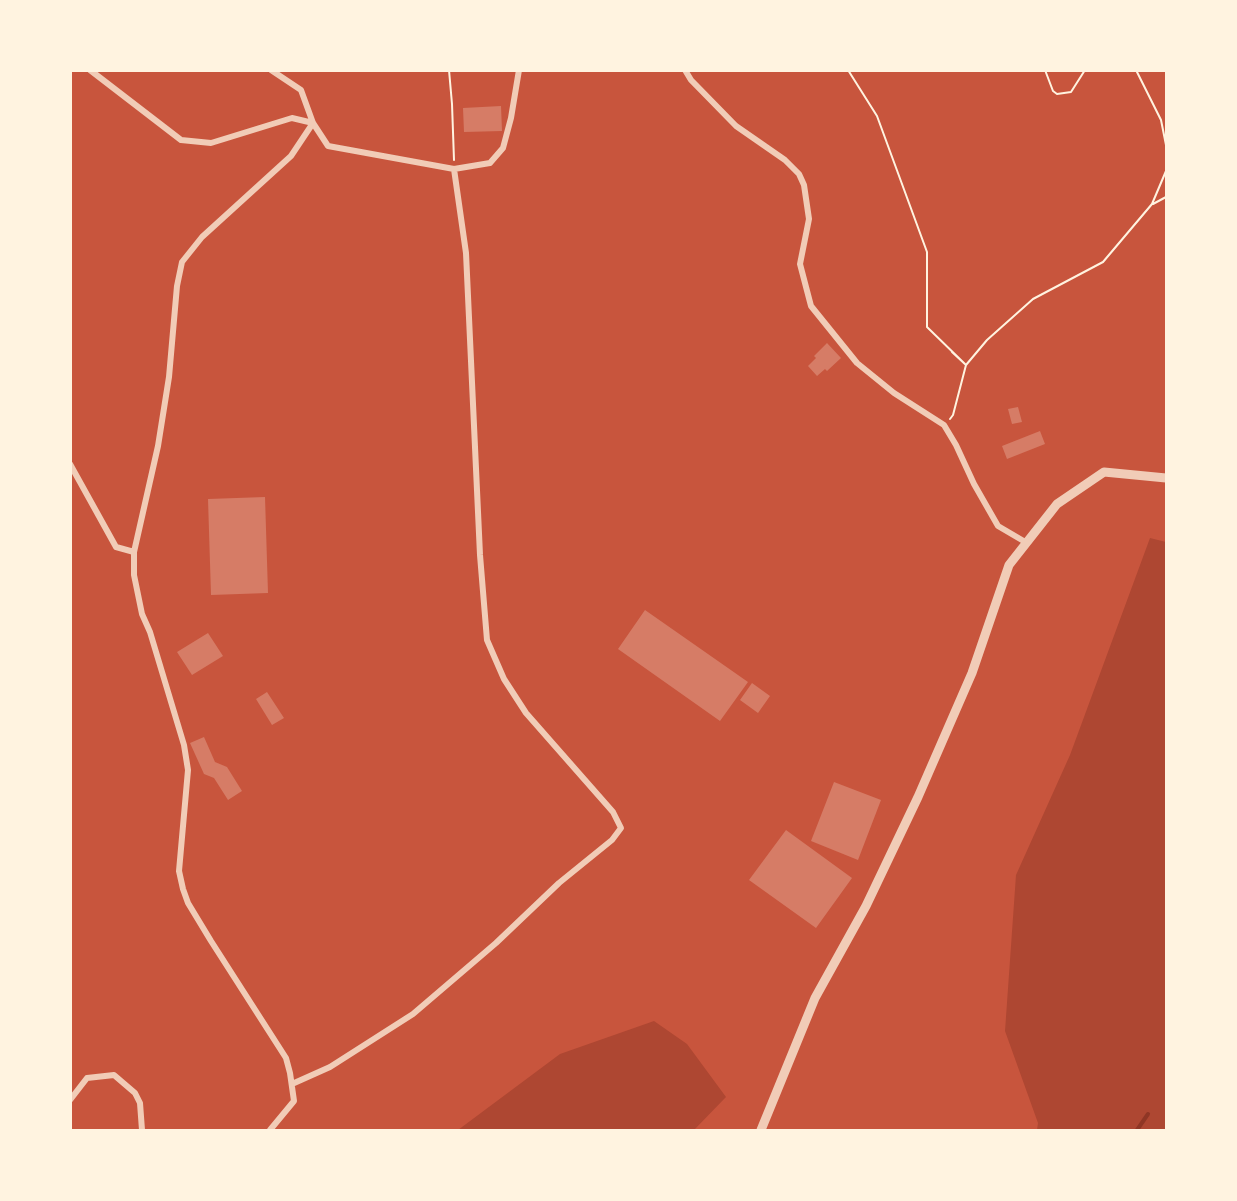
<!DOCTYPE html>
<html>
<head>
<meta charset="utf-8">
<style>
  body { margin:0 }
  #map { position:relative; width:1237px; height:1201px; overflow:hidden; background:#c8553d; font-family:"Fira Sans Condensed",sans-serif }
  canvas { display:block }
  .frame { position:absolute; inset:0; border:72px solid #fff3e0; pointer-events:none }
</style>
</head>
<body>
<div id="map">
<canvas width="1237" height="1201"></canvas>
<div class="frame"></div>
</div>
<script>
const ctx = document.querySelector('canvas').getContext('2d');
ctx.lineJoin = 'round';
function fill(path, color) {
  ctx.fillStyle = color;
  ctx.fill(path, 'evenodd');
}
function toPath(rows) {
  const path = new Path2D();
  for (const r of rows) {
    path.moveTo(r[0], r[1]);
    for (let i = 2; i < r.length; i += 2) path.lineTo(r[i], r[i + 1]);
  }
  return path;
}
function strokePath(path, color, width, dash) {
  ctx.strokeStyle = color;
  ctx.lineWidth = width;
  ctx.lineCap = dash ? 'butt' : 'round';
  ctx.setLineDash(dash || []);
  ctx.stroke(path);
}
fill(toPath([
  [1150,538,1166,542,1166,1130,1037,1130,1038,1123,1005,1031,1016,875,1070,755],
  [654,1021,687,1044,726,1097,694,1130,458,1130,560,1054]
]), '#ae4732');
strokePath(toPath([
  [1137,1130,1148,1114]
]), '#8f3625', 4);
fill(toPath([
  [501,106,502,131,464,132,463,108],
  [827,343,841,358,827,371,825,369,817,376,808,366,816,358,814,356],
  [1018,407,1022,422,1012,424,1008,409],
  [1040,431,1045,444,1007,459,1002,446],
  [265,497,268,593,211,595,208,499],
  [645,610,748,682,720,721,618,649],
  [208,633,223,656,192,675,177,652],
  [752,683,770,696,758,713,740,700],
  [267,692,284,718,272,725,256,699],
  [204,737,215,762,227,767,242,791,228,800,214,778,204,774,190,743],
  [834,782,881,800,858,860,811,841],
  [786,830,852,878,816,928,749,880]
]), '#d67c66');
strokePath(toPath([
  [449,70,452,104,454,160],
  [848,70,877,116,927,252,927,327,966,365,952,352],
  [1045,70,1053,91,1057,94,1071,92,1085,70],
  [1136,70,1161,120,1166,145,1166,166],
  [1153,204,1166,197],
  [950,419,953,415,966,365,987,340,1033,299,1103,262,1152,204,1166,171]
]), '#fff3e0', 2);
strokePath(toPath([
  [90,70,181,140,211,143,292,118,313,123],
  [271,70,301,90,313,123,328,146,454,169,490,163,503,148,511,118,519,70],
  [685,70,691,80,736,126,785,160,799,174,804,185,809,219,800,264,811,306,857,363,894,393,944,425,956,445,974,484,998,526,1027,543],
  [70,464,116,547,134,552],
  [292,1084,330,1067,413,1014,496,943,559,883,612,840,621,828,613,812,526,713,504,679,487,640,480,555,466,253,454,169],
  [70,1100,87,1078,114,1075,135,1093,140,1103,142,1130],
  [270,1130,294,1101,290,1073,286,1058,211,941,188,903,183,889,179,871,188,770,184,745,150,632,142,614,134,575,134,552,158,446,169,377,177,286,182,262,202,237,291,156,313,123]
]), '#f1ccb7', 6);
strokePath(toPath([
  [761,1130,815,998,866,906,918,797,972,673,1009,565,1057,504,1104,472,1166,478]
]), '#f1ccb7', 9);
</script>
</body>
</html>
